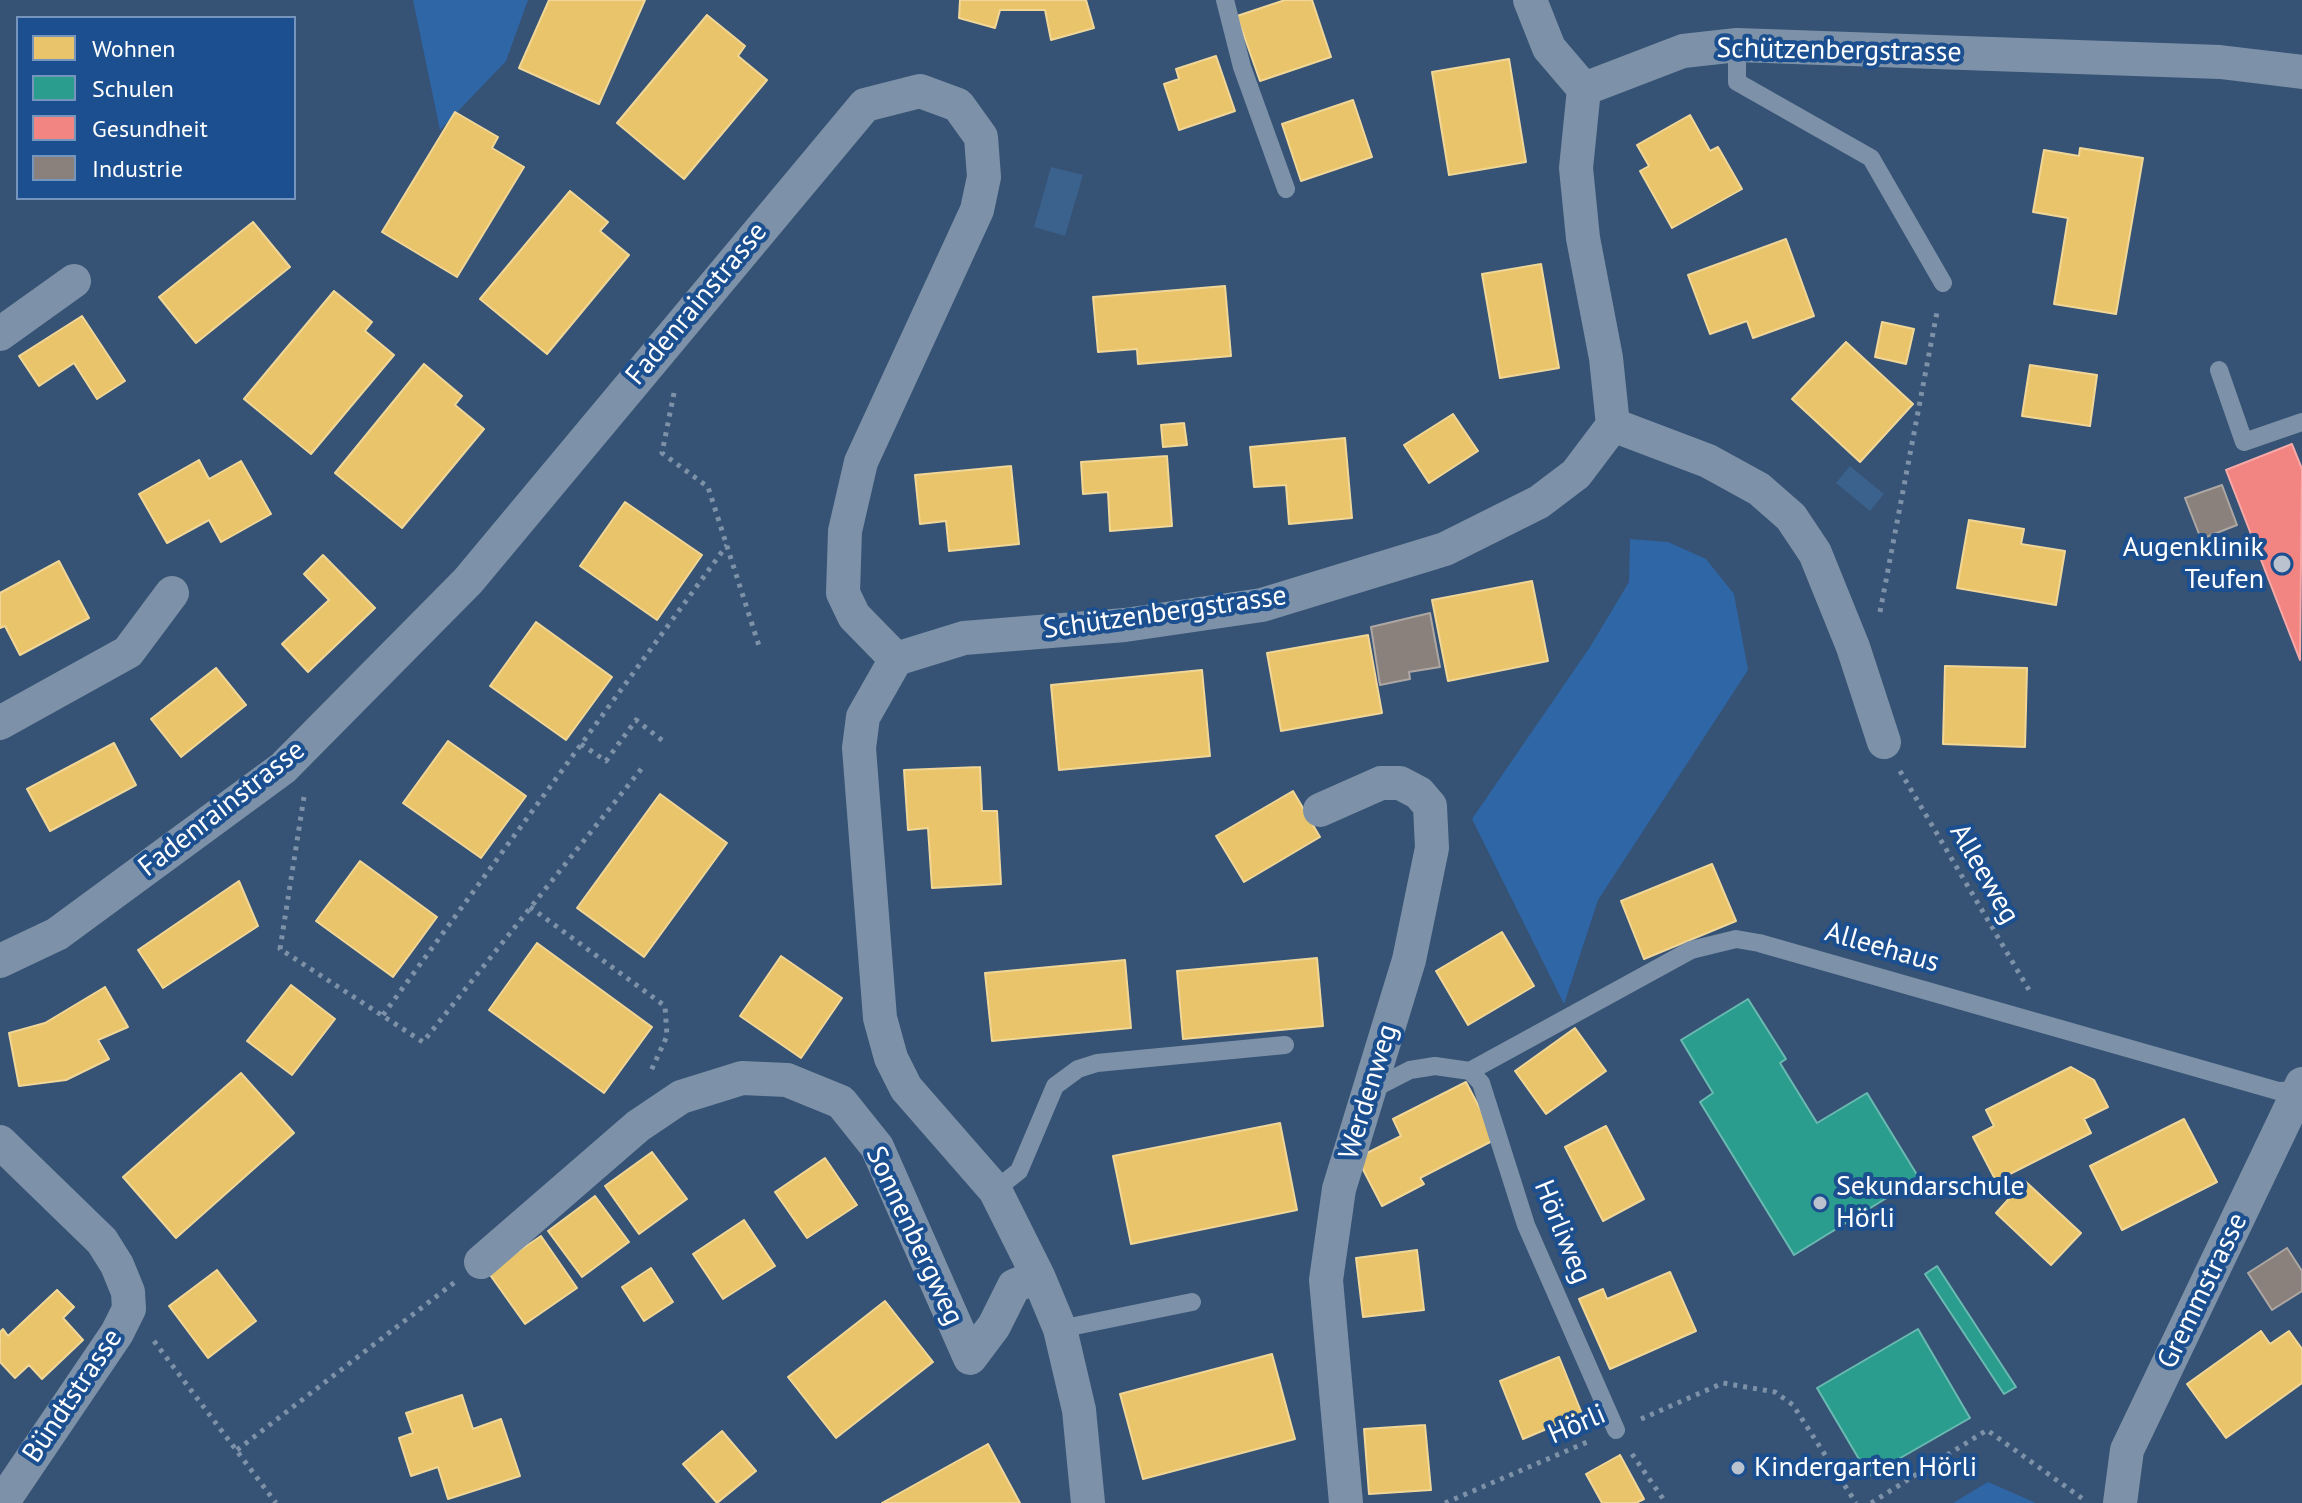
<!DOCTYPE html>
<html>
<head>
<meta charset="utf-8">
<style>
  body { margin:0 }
  #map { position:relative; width:2302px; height:1503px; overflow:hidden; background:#365274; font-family:"PT Sans",sans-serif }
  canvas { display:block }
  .legend { position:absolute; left:16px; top:16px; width:280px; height:184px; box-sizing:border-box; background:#1b4f8f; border:2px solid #7695bc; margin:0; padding:10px 14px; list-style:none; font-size:24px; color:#fff }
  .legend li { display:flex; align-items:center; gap:16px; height:40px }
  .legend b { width:40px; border:2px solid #7695bc }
</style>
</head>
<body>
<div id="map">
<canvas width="2302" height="1503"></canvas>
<ul class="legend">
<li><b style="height:22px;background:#e9c46a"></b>Wohnen</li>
<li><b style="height:22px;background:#2a9d8f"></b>Schulen</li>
<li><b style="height:22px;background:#f28482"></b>Gesundheit</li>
<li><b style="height:22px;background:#8a817c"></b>Industrie</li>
</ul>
</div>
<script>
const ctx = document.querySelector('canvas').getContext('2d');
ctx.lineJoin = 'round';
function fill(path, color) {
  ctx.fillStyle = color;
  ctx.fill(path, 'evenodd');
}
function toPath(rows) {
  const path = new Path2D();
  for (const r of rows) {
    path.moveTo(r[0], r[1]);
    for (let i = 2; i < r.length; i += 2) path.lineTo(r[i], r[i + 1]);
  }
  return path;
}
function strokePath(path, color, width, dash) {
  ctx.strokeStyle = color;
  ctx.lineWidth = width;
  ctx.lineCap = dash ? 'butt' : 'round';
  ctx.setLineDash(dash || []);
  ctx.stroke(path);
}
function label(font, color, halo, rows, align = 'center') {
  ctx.font = font + ' "PT Sans",sans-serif';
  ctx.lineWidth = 8;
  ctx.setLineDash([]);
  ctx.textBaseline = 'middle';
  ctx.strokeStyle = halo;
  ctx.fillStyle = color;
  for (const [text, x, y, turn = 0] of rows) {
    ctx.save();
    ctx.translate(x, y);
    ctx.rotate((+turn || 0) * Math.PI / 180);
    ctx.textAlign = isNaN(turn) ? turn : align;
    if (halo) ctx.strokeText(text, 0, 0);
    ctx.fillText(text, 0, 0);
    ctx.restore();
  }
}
fill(toPath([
  [413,0,528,0,506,61,440,130],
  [1630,539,1668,542,1706,559,1734,594,1748,670,1598,900,1564,1004,1472,819,1590,647,1629,582],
  [1988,1482,2036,1503,1953,1503]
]), '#2f66a5');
fill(toPath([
  [1051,167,1083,175,1065,236,1034,227],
  [1850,466,1884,494,1870,511,1836,483]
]), '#3b618d');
const homes = toPath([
  [549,0,645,0,599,104,519,68,549,0],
  [960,0,1086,0,1094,28,1051,40,1045,10,1000,10,995,28,959,18,960,0],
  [1285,0,1312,0,1331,57,1260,81,1237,16,1285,0],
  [707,15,745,46,738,56,767,80,684,179,617,123,707,15],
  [1216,56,1235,111,1179,130,1164,84,1179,79,1176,69,1216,56],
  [1509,59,1526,162,1449,175,1432,72,1509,59],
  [1353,100,1372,157,1301,181,1282,124,1353,100],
  [455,112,498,137,492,148,524,167,457,277,382,232,455,112],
  [1690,115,1710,151,1718,147,1742,189,1672,228,1640,171,1649,166,1637,145,1690,115],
  [2080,148,2143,158,2116,314,2054,304,2068,218,2033,212,2044,150,2079,156,2080,148],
  [570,191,608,222,600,231,629,255,547,354,480,299,570,191],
  [253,222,290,267,196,343,159,297,253,222],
  [1786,239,1814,316,1753,338,1747,321,1710,334,1688,275,1786,239],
  [1541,264,1559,368,1500,378,1482,274,1541,264],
  [1225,286,1231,356,1138,364,1137,349,1098,352,1093,297,1225,286],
  [334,291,372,322,365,331,394,355,311,454,244,399,334,291],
  [82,316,125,381,97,399,74,363,39,386,19,356,82,316],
  [1882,322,1914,329,1906,364,1875,357,1882,322],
  [1846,342,1913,404,1860,462,1792,399,1846,342],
  [424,364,462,396,455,405,484,429,402,528,335,473,424,364],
  [2030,365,2097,375,2090,426,2022,416,2030,365],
  [1453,414,1478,451,1429,483,1404,445,1453,414],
  [1184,423,1187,445,1163,447,1161,425,1184,423],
  [1345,438,1352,518,1289,524,1286,485,1254,487,1250,447,1345,438],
  [1167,456,1172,526,1110,531,1108,492,1083,494,1081,462,1167,456],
  [199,460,209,479,241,461,271,514,221,542,209,520,167,543,139,494,199,460],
  [1011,466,1019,544,949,551,946,521,920,524,915,475,1011,466],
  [625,502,702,555,657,620,580,566,625,502],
  [1969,520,2024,529,2021,544,2065,551,2056,605,1957,588,1969,520],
  [323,555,375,608,308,672,282,644,329,600,304,574,323,555],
  [59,561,89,618,20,655,5,626,0,628,0,593,59,561],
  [1532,581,1548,661,1448,681,1432,600,1532,581],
  [536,622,612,677,566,740,490,686,536,622],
  [1368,635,1382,713,1281,731,1267,653,1368,635],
  [1945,666,2027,668,2025,747,1943,744,1945,666],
  [216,668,246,705,181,757,151,719,216,668],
  [1202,670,1210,756,1059,770,1051,685,1202,670],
  [448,741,526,796,481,858,403,803,448,741],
  [114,743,136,785,50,831,27,789,114,743],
  [980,767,982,811,997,811,1001,884,932,888,928,828,908,830,904,770,980,767],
  [1293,791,1320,837,1244,882,1216,836,1293,791],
  [660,794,727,843,644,957,577,908,660,794],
  [360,861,437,917,393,977,316,921,360,861],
  [1712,864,1736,921,1644,959,1621,901,1712,864],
  [239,881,258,926,163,988,138,950,239,881],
  [1502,932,1534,986,1468,1025,1436,971,1502,932],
  [537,943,652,1027,604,1093,489,1010,537,943],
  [781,956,842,998,801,1058,740,1016,781,956],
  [1317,958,1323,1026,1183,1039,1177,971,1317,958],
  [1125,960,1131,1028,992,1041,985,973,1125,960],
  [291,985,335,1019,292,1075,247,1041,291,985],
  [105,987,128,1027,98,1040,109,1059,66,1080,19,1086,9,1033,45,1023,105,987],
  [1575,1028,1606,1071,1546,1114,1515,1071,1575,1028],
  [2071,1067,2094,1080,2108,1107,2084,1119,2091,1133,1996,1181,1973,1137,1994,1126,1986,1110,2071,1067],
  [241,1073,294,1133,176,1238,123,1177,241,1073],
  [1466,1082,1496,1139,1420,1178,1424,1184,1382,1206,1357,1158,1401,1136,1393,1119,1466,1082],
  [2184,1119,2217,1182,2122,1230,2090,1166,2184,1119],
  [1280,1123,1297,1210,1131,1244,1113,1156,1280,1123],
  [1606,1126,1644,1199,1603,1221,1565,1147,1606,1126],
  [652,1152,687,1199,639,1234,605,1186,652,1152],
  [825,1158,857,1205,807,1238,775,1192,825,1158],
  [2025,1181,2081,1233,2051,1265,1996,1213,2025,1181],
  [595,1196,629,1242,582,1277,548,1231,595,1196],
  [744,1220,775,1266,723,1299,693,1254,744,1220],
  [541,1236,577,1288,525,1324,488,1272,541,1236],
  [1417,1250,1424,1310,1363,1317,1356,1258,1417,1250],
  [651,1268,673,1302,644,1321,622,1287,651,1268],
  [217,1270,256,1321,208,1358,169,1306,217,1270],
  [1670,1272,1696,1331,1610,1369,1579,1299,1603,1289,1607,1299,1670,1272],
  [57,1290,74,1307,63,1318,83,1340,42,1379,29,1365,15,1378,0,1362,0,1332,3,1329,8,1336,57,1290],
  [885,1301,933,1362,836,1438,788,1377,885,1301],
  [2261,1331,2270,1344,2289,1331,2302,1349,2302,1383,2226,1438,2187,1384,2261,1331],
  [1272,1354,1295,1439,1143,1479,1120,1394,1272,1354],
  [1559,1357,1582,1414,1523,1439,1500,1381,1559,1357],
  [462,1395,473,1429,501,1419,520,1476,448,1499,438,1467,411,1476,399,1438,413,1433,406,1413,462,1395],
  [1425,1425,1431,1490,1369,1494,1364,1429,1425,1425],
  [722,1431,756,1471,717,1503,683,1464,722,1431],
  [988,1444,1020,1503,882,1503,988,1444],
  [1620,1455,1644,1499,1636,1503,1602,1503,1586,1474,1620,1455]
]);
fill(homes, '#e9c46a');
strokePath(homes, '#f0d697', 2);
const schools = toPath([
  [1748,999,1786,1059,1780,1063,1817,1123,1867,1093,1919,1178,1794,1255,1700,1102,1713,1093,1681,1040,1748,999],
  [1937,1266,2016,1387,2004,1394,1925,1274,1937,1266],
  [1918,1329,1970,1418,1869,1476,1817,1388,1918,1329]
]);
fill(schools, '#2a9d8f');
strokePath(schools, '#6abab1', 2);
const health = toPath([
  [2292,444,2302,469,2300,660,2226,470,2292,444]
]);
fill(health, '#f28482');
strokePath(health, '#f6a9a8', 2);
const industry = toPath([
  [2222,485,2237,525,2201,539,2185,498,2222,485],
  [1430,613,1440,667,1409,672,1410,679,1380,685,1371,627,1430,613],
  [2287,1248,2302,1271,2302,1291,2272,1310,2248,1273,2287,1248]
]);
fill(industry, '#8a817c');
strokePath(industry, '#ada7a3', 2);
strokePath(toPath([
  [674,393,662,453,708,487,760,649],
  [1880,612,1937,312],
  [581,744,606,761,636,720,663,741],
  [1900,771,2029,990],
  [304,797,280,949,423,1042,642,768],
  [530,907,665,1006,667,1036,650,1073],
  [383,1015,727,545],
  [154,1341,276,1503],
  [1641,1419,1723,1383,1775,1392,1793,1405,1856,1503],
  [237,1450,455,1282],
  [1632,1454,1666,1503],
  [1445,1503,1592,1440],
  [1871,1503,1987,1430,2083,1499]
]), '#7d92a8', 5, [4, 6]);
strokePath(toPath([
  [1225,0,1242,67,1286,189],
  [1737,45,1737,82,1871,158,1943,283],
  [2219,370,2244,442,2302,422],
  [1470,1071,1691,950,1736,939,1759,943,2278,1091,2299,1090],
  [1371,1090,1410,1070,1435,1066,1470,1071,1481,1083,1526,1225,1616,1430],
  [995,1190,1019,1171,1055,1086,1078,1069,1097,1063,1285,1045],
  [1060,1329,1192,1302]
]), '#7d92a8', 18);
strokePath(toPath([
  [1530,0,1549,48,1584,89],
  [0,334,74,281],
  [1613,425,1708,461,1759,489,1791,517,1815,553,1853,647,1884,742],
  [0,723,128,652,172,593],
  [1320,810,1381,783,1400,783,1419,793,1430,806,1432,848,1409,960,1339,1189,1326,1280,1346,1503],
  [0,961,57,934,283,768,468,581,865,105,920,91,958,105,981,137,984,177,977,210,861,462,845,531,843,593,854,616,896,659],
  [0,1142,102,1241,117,1265,128,1292,129,1309,117,1333,2,1503],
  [481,1262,638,1126,681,1097,742,1078,787,1080,841,1102,877,1147,970,1358,994,1326,1014,1286,1038,1276],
  [1088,1503,1079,1410,1060,1329,1038,1276,995,1190,906,1088,891,1058,880,1018,859,748,863,717,896,659,964,638,1125,625,1262,605,1445,549,1539,502,1576,474,1613,425,1606,358,1583,238,1576,168,1584,89,1683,51,1737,45,2220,62,2302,72],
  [2120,1503,2127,1450,2302,1084]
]), '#7d92a8', 34);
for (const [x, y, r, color] of [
  [2282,564,10,"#b9c2ce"],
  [1820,1203,8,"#b9c2ce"],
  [1738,1468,8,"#b9c2ce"]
]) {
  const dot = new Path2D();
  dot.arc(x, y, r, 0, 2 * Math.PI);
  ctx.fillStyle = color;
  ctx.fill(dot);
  strokePath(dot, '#1b4f8f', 3);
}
label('28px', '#fff', '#1b4f8f', [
  ["Schützenbergstrasse",1839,51,1],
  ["Fadenrainstrasse",697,304,-50],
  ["Schützenbergstrasse",1165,613,-8],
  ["Fadenrainstrasse",222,809,-38],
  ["Alleeweg",1984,874,60],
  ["Alleehaus",1882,948,16],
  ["Werdenweg",1369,1092,-73],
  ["Hörliweg",1562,1232,68],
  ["Sonnenbergweg",914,1236,65],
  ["Gremmstrasse",2203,1291,-64],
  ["Bündtstrasse",73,1396,-56],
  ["Hörli",1577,1425,-23]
]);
label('28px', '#fff', '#1b4f8f', [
  ["Augenklinik",2264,548,"right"],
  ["Teufen",2264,580,"right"],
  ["Sekundarschule",1836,1187],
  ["Hörli",1836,1219],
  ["Kindergarten Hörli",1754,1468]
], 'left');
</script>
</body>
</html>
